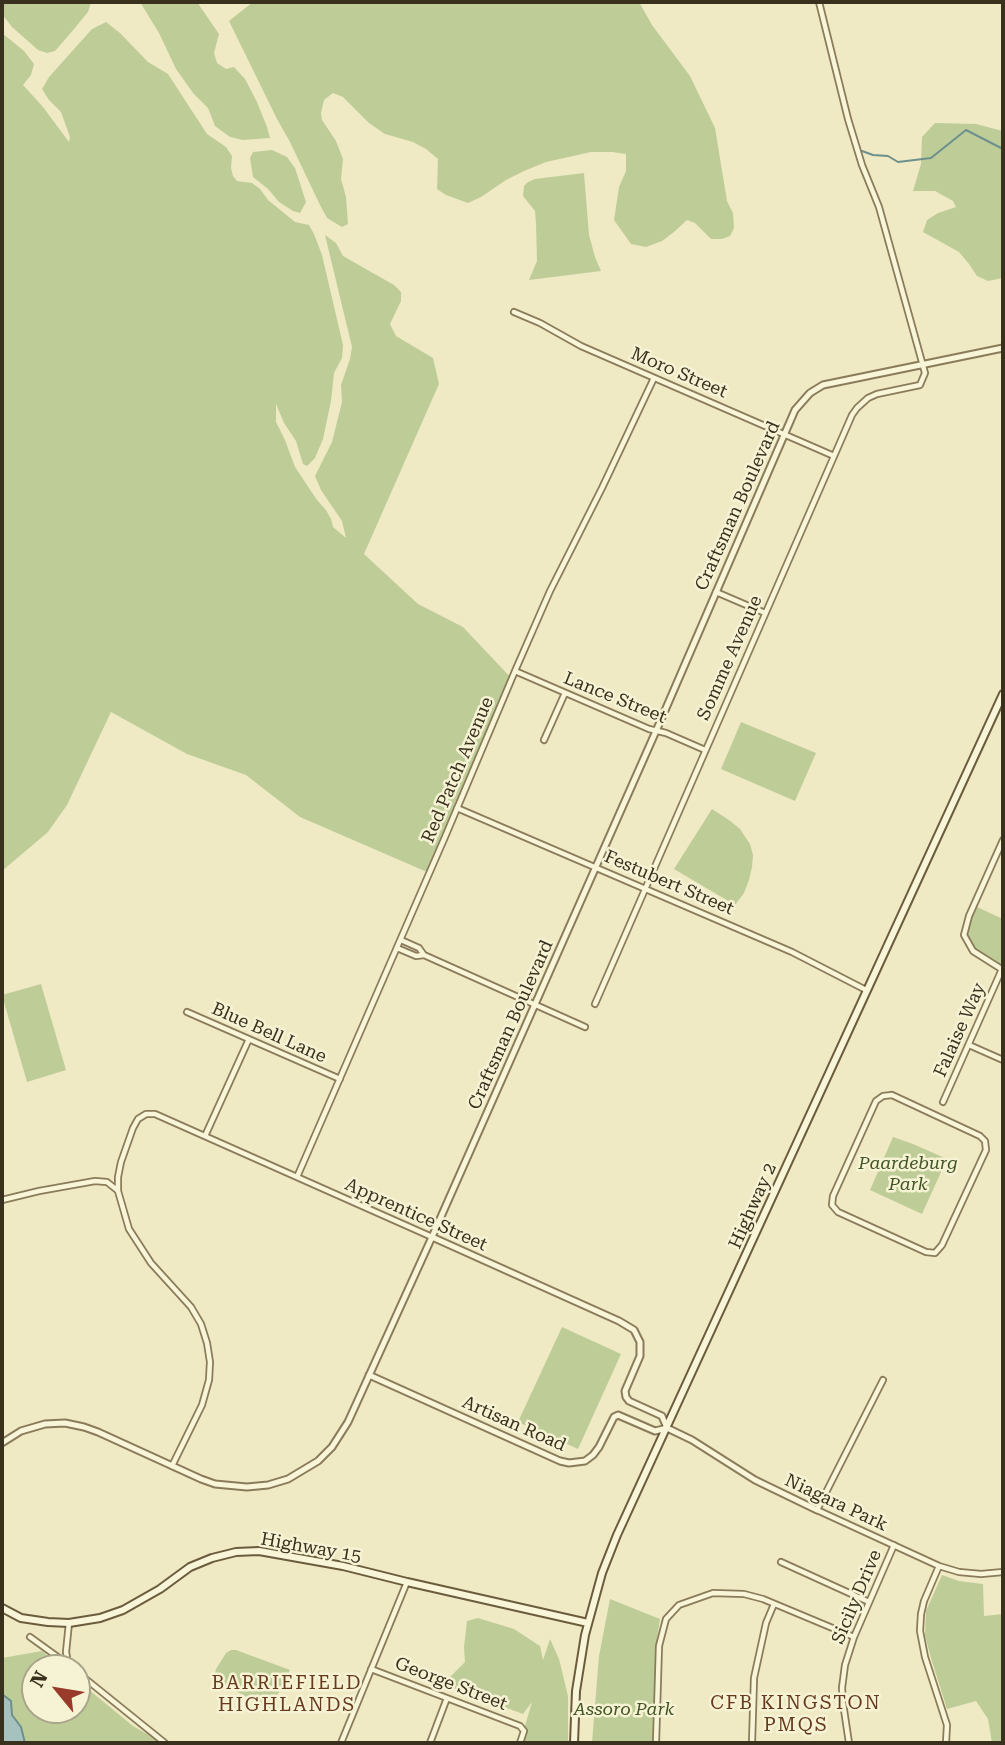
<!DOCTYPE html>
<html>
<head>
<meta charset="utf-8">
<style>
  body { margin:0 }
  #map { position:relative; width:1005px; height:1745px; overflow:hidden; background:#efe9c4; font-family:"Roboto Serif",serif }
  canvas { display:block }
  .frame { position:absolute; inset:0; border:4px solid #39301e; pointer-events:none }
  .north { position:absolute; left:21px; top:1654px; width:70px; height:70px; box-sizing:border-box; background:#f6f2d4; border:2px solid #aaa48b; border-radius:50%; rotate:300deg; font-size:19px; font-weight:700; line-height:28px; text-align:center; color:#39301e }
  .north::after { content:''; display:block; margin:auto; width:24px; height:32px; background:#993b2a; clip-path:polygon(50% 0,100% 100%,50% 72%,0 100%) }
</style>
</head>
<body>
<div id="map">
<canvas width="1005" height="1745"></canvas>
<div class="frame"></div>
<div class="north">N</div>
</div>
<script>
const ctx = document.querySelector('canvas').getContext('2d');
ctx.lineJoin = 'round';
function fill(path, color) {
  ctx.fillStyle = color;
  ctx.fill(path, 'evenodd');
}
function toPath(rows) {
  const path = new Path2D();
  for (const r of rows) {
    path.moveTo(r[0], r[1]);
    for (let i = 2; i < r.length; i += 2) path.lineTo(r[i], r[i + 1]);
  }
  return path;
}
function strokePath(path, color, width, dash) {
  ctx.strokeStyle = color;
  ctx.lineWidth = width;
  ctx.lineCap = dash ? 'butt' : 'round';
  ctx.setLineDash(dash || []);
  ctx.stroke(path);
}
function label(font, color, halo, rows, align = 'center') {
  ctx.font = font + ' "Roboto Serif",serif';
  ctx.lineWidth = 5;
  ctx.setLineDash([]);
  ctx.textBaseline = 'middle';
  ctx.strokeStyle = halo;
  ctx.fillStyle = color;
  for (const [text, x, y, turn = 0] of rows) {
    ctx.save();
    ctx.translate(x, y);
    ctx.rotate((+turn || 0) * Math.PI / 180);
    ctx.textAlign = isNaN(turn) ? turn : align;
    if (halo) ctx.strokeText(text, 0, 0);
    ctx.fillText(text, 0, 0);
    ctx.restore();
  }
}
fill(toPath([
  [2,2,91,2,88,12,69,35,55,51,47,53,38,50,12,27,2,14],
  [140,2,197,2,219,34,214,53,217,63,226,69,234,67,245,79,257,102,267,127,270,138,243,140,230,137,215,126,208,108,193,93,176,69,159,33],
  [253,2,639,2,652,25,690,76,715,128,727,201,733,213,734,228,730,236,722,239,711,239,695,223,687,220,674,232,662,241,646,247,631,244,614,220,619,187,626,171,626,154,612,152,591,152,546,162,524,171,506,180,481,197,468,203,446,195,437,189,438,159,426,149,413,142,385,134,369,123,343,97,333,93,324,100,321,113,322,120,336,141,343,159,341,179,346,197,348,224,342,227,327,218,320,205,290,142,277,119,229,21],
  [106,22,120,33,148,62,168,74,207,134,226,147,232,156,231,168,233,176,237,181,252,183,260,189,268,200,295,222,309,225,314,234,322,255,343,345,342,358,334,373,331,401,323,439,315,458,307,466,303,464,296,441,284,423,276,404,276,422,285,440,295,467,317,500,326,510,331,519,333,527,346,538,342,521,321,490,315,476,332,442,342,402,341,385,350,359,352,347,325,235,336,243,343,256,394,285,401,292,401,301,390,324,396,336,433,358,439,384,364,554,418,604,463,627,513,680,427,872,300,817,246,775,187,754,111,712,67,805,48,832,2,871,2,33,24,51,34,64,31,75,23,85,43,107,69,142,70,137,61,112,49,100,42,89,49,77,92,29],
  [935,123,976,124,1003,131,1003,278,988,281,977,276,969,264,959,252,923,232,927,220,938,213,956,207,953,201,935,191,913,191,921,164,922,137],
  [272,150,287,157,295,168,306,202,300,213,293,211,279,202,268,189,253,177,250,158,253,152],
  [584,173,589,235,595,257,601,271,529,280,537,261,536,223,535,211,523,196,524,186,528,182,535,179],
  [741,722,816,753,795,801,721,769],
  [712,809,729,820,740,829,750,844,753,855,752,867,749,880,744,893,735,905,674,869],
  [977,907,1003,919,1003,966,975,951,966,937,967,928],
  [41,984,66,1070,27,1082,2,995],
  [893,1137,913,1144,947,1159,922,1214,870,1190],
  [562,1327,621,1354,578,1449,518,1422],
  [942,1575,959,1581,983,1584,984,1616,1003,1614,1003,1743,992,1743,988,1719,976,1701,947,1709,931,1658,925,1635,926,1611],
  [610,1599,660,1619,656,1646,653,1743,592,1743,599,1656],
  [478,1618,514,1629,540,1646,543,1660,550,1639,559,1659,568,1696,568,1743,520,1743,532,1702,523,1714,447,1686,447,1680,465,1662,464,1647,467,1621],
  [231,1650,236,1650,290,1670,270,1710,225,1685,217,1676,215,1673,216,1669,226,1653],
  [42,1651,62,1668,35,1668,35,1710,77,1710,77,1680,133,1726,156,1739,159,1743,24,1743,2,1713,2,1658]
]), '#becd98');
const water = toPath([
  [2,1694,11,1701,12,1715,21,1727,25,1743,2,1743,2,1694]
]);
fill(water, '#a6c2be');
strokePath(water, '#6d908d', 2);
strokePath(toPath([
  [862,151,873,155,888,156,898,162,931,158,966,130,1003,149]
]), '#6d908d', 2);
const minor = toPath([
  [514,312,540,323,581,346,834,456],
  [716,592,765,613],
  [515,671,649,729,666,733,705,750],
  [544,740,565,693],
  [457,808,792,952,866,990],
  [1003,840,969,916,964,935,973,951,1003,970],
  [401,940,419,948,424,955,585,1027],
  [397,948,416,956,424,955],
  [595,1004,852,415,857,408,868,398,877,394,920,385,925,373,879,207,862,165,848,119,819,2],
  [187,1012,340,1079],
  [969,1045,1003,1060],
  [892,1095,980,1136,985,1141,986,1150,942,1245,935,1253,926,1252,838,1212,832,1205,833,1196,876,1101,883,1096,892,1095],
  [943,1102,1002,969],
  [205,1136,249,1039],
  [297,1177,445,837,515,671,550,591,602,488,654,378],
  [2,1200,39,1191,95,1181,107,1182,117,1190],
  [883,1380,817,1510,939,1566,959,1572,981,1574,1003,1572],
  [172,1466,202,1405,209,1380,210,1362,207,1343,201,1324,191,1307,151,1263,129,1229,118,1191,118,1177,121,1162,133,1128,138,1119,146,1114,155,1114,432,1237],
  [781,1562,869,1602],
  [939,1566,924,1601,921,1614,920,1631,925,1657,947,1725,946,1743],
  [30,1637,73,1668],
  [68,1663,66,1652,69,1623],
  [371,1669,520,1726,524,1731,520,1743],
  [77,1672,165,1743],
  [341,1743,407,1582],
  [430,1743,447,1698],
  [656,1743,659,1646,666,1619,679,1605,713,1593,744,1594,763,1599,854,1637],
  [752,1743,754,1678,766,1623,774,1604],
  [849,1743,843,1703,842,1688,845,1665,854,1637,894,1545]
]);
const tertiary = toPath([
  [432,1237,619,1321,634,1330,640,1342,640,1356,625,1391,626,1397,629,1401,662,1416,667,1428],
  [369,1375,560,1461,569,1463,585,1461,593,1455,599,1447,614,1417,618,1415,655,1431,667,1428],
  [667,1428,692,1440,755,1480,817,1510],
  [2,1443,21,1431,45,1424,65,1423,84,1427,98,1432,201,1479,215,1484,247,1487,268,1485,288,1479,318,1461,332,1447,348,1422,432,1237,660,722,795,410,810,393,823,385,1003,348]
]);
const secondary = toPath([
  [2,1608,21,1618,48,1622,69,1623,100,1618,123,1610,160,1589,190,1567,212,1558,236,1552,259,1551,343,1566,407,1582,588,1623],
  [574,1743,576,1691,585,1635,602,1573,617,1535,1003,694]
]);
strokePath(minor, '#8a7b5a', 8);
strokePath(tertiary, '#8a7b5a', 9);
strokePath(secondary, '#6b5c3d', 10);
strokePath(minor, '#f9f5d8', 4.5);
strokePath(tertiary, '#f9f5d8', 5);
strokePath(secondary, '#f9f5d8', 6);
label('18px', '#39301e', '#f6f2d4', [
  ["Moro Street",679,373,23],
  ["Craftsman Boulevard",738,506,-66],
  ["Somme Avenue",730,658,-66],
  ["Lance Street",615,698,22],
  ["Red Patch Avenue",458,770,-67],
  ["Festubert Street",669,883,23],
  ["Craftsman Boulevard",511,1025,-66],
  ["Falaise Way",960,1030,-66],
  ["Blue Bell Lane",269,1033,24],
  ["Highway 2",753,1206,-66],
  ["Apprentice Street",416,1215,24],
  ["Artisan Road",514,1424,24],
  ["Niagara Park",836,1503,25],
  ["Highway 15",311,1548,10],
  ["Sicily Drive",857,1597,-67],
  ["George Street",451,1684,21]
]);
label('italic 18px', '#425625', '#f6f2d4', [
  ["Paardeburg",908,1164],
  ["Park",908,1185],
  ["Assoro Park",624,1710]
]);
ctx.letterSpacing = '2px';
label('19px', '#67391d', '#f6f2d4', [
  ["BARRIEFIELD",287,1683],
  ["HIGHLANDS",287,1705],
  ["CFB KINGSTON",796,1703],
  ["PMQS",796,1725]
]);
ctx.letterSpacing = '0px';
</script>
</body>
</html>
